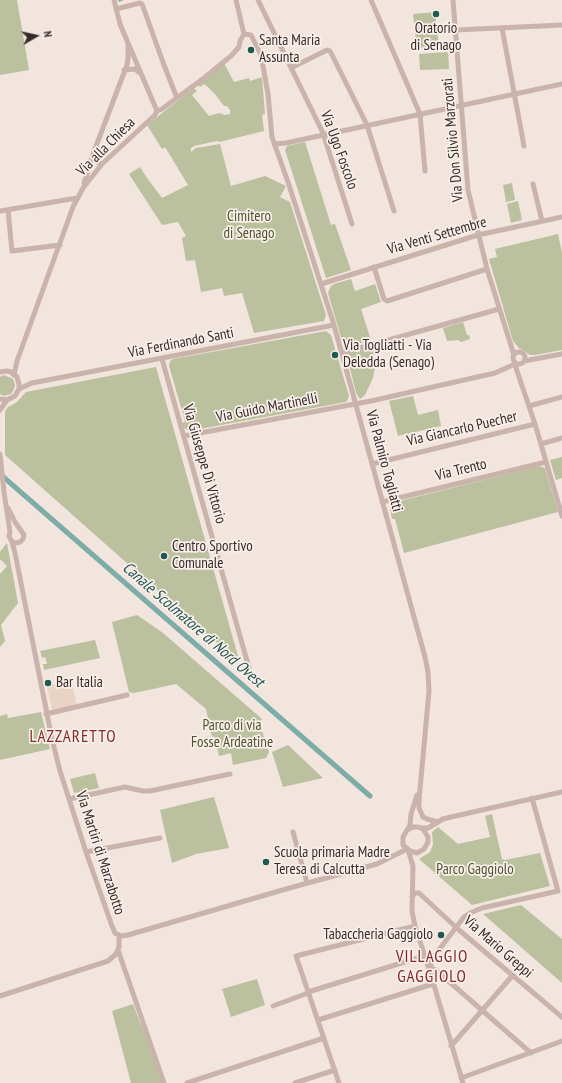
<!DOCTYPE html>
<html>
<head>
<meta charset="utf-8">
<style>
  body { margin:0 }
  #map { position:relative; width:562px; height:1083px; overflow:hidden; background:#f1e5de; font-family:"PT Sans Narrow",sans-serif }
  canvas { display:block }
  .north { position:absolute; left:16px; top:16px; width:40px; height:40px; -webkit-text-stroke:3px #f9efea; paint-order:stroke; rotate:81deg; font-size:11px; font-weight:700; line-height:16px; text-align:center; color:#372b29 }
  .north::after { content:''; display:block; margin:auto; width:14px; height:18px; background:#372b29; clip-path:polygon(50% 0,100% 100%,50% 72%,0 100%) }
</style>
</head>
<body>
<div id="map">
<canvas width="562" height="1083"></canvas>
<div class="north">N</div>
</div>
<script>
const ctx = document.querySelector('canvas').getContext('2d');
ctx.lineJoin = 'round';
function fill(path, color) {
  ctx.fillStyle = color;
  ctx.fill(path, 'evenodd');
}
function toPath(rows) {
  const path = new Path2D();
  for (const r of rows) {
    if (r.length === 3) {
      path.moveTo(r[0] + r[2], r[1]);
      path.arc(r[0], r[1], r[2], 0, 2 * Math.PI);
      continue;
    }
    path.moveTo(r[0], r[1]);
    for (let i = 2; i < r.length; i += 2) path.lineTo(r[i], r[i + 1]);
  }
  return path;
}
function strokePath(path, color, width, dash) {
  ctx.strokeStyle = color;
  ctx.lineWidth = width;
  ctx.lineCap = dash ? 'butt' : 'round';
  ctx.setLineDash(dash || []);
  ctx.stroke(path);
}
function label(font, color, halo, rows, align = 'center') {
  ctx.font = font + ' "PT Sans Narrow",sans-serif';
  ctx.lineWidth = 3.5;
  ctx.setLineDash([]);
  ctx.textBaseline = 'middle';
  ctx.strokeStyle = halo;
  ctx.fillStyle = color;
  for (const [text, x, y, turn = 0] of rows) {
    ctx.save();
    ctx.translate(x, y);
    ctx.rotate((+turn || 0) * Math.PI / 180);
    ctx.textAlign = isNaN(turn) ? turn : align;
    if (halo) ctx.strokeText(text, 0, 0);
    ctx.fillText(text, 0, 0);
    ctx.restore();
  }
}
fill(toPath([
  [0,0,17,0,29,70,0,75],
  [435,12,439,46,417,48,413,14],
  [448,52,449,69,420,70,419,54],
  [224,63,234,82,249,78,250,81,262,77,265,114,262,115,264,131,219,142,217,141,194,146,191,148,191,152,196,148,220,144,231,186,265,176,286,186,280,197,290,202,326,315,324,321,254,333,242,293,224,296,222,288,201,292,195,260,186,261,182,238,186,236,178,222,162,225,129,174,140,167,147,178,162,198,188,185,165,147,162,149,147,125,194,88,197,91,192,95,209,116,219,113,225,115,230,114,230,110,227,106,224,106,215,94,209,88,204,84,200,87,198,85],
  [305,142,331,225,335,224,351,270,326,278,285,150,287,146],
  [512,183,515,200,506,202,503,185],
  [518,201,522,220,511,223,507,204],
  [558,234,562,253,562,350,535,355,530,355,519,348,513,341,489,259,497,257,495,249],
  [351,279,355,291,375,284,381,302,361,309,371,340,347,347,343,344,328,293,331,286,334,284],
  [463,322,467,335,469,335,470,339,461,342,458,340,447,341,443,328],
  [326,331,331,335,349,396,348,399,346,402,189,431,183,427,182,424,185,421,169,366,170,361,173,359],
  [373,346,375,367,373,378,365,395,360,399,356,393,347,356,349,353],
  [156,367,238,656,235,659,5,455,5,411,8,407,16,403,26,392],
  [4,375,13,379,15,385,13,391,11,394,4,396,0,394,0,377],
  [413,396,418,415,438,410,441,426,398,436,389,401],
  [562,457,562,478,556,480,550,460],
  [539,466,545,468,558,512,404,553,395,519,392,519,390,509,392,503],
  [7,543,18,603,1,625,5,641,0,647,0,574,7,566,0,559,0,552],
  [137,615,163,633,262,719,259,722,269,752,266,758,233,765,231,753,219,756,214,736,212,737,206,709,176,684,134,693,129,692,112,622],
  [95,640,100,658,44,670,43,664,47,664,46,660,45,657,42,658,40,651],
  [41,712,50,749,0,760,0,716,7,714,8,718],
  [288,745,323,778,283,787,272,752],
  [95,773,99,788,74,793,70,779],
  [214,797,229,848,196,854,172,863,160,810],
  [492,814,502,859,505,860,540,853,550,886,472,905,419,859,430,852,433,845,432,832,438,827,458,844,490,837,485,816],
  [521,905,562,939,562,983,483,914],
  [257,979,265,1005,231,1017,222,989],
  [133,1004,150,1048,162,1083,131,1083,112,1011]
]), '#bbc09e');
fill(toPath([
  [71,680,77,705,52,710,47,686]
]), '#e9d3c5');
strokePath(toPath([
  [119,1,122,0]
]), '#7eada7', 1.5);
strokePath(toPath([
  [1,475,370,796]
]), '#7eada7', 5);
strokePath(toPath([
  [114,0,120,24,157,111],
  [236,0,244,34],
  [258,0,323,133,352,224],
  [371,0,420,114,425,171],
  [453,0,468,190,487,269,514,355],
  [116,9,140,3,142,4,164,65,177,98],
  [502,28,524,146],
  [456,30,562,25],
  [244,34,251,35,261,55,268,94,272,137,288,182,334,325,425,657,428,672,429,691,419,800,419,808,423,817,427,819,438,822],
  [291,68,327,50,330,51,367,125,394,211],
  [124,70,135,69,140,73],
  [157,111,162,109,204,78,231,56,239,47,240,41,244,34],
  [274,144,286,143,562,84],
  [93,154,96,161,102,164],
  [84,183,93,154,127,65,128,59,128,43],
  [533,184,542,221],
  [8,210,12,251,60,245],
  [0,211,77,198],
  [374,267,384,299,387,301,487,269],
  [321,284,478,235,562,217],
  [519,358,6],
  [342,353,499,309],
  [162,359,249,668],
  [524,361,562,354],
  [516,363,515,364,517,371,535,424,562,516],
  [0,372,7,371,11,372,17,377,19,384,19,389,15,396,7,400,0,399],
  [14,375,17,361,73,207,83,188,102,164,155,115,157,111],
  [19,389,32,383,334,325],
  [529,406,562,397],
  [0,410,7,400],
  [184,436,371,401,495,373,515,364],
  [541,444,562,438],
  [0,454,4,492,10,532,9,536,12,542,15,553,52,739,60,771,86,852,112,926,115,933,121,936,128,935,286,889,377,864,407,849],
  [372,464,535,424],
  [382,502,546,462],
  [8,508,15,522,24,535,23,539,20,542,16,543,12,542],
  [46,714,127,695],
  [69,799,125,787,143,791,150,791,230,774],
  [421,828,428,828,443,819,451,817,562,792],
  [407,830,413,827,418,827,423,829,428,837,428,842,424,849,417,853,410,851,403,845,403,837,410,825,411,814,417,795],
  [293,832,307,883],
  [408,850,413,866,412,911,415,926,429,969],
  [86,852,160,838],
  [412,897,415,893,419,893,459,930,562,1017],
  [118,950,164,1083],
  [430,969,434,969,437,971,531,1053],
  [308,992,424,956,431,956,435,955],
  [0,996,108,961,116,954,119,947,119,935],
  [273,1006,308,993],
  [318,1020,433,984],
  [451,1046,513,975],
  [461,1078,562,1041],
  [187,1083,324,1038],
  [295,1083,335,1070],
  [339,1083,296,956,415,926],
  [463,1083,431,975,431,962,435,955,464,917,470,913,482,908,558,891,532,798]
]), '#c9b3aa', 5);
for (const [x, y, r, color] of [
  [436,14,4,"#205751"],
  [251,50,4,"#205751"],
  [335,355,4,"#205751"],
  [164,556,4,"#205751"],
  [48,683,4,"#205751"],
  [266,862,4,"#205751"],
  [441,935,4,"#205751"]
]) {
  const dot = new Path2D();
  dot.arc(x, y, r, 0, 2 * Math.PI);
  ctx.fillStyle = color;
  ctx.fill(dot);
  strokePath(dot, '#f9efea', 1.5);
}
label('15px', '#372b29', '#f9efea', [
  ["Oratorio",436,29,"center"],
  ["di Senago",436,46,"center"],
  ["Santa Maria",259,41],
  ["Assunta",259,58],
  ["Via Togliatti - Via",343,346],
  ["Deledda (Senago)",343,363],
  ["Centro Sportivo",172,547],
  ["Comunale",172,564],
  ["Bar Italia",56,683],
  ["Scuola primaria Madre",274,853],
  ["Teresa di Calcutta",274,870],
  ["Tabaccheria Gaggiolo",433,935,"right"]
], 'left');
label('15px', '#372b29', '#f9efea', [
  ["Via Don Silvio Marzorati",453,140,-95],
  ["Via alla Chiesa",106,147,-45],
  ["Via Ugo Foscolo",339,150,70],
  ["Via Venti Settembre",437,236,-16],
  ["Via Ferdinando Santi",181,343,-11],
  ["Via Guido Martinelli",267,408,-11],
  ["Via Giancarlo Puecher",462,429,-13],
  ["Via Palmiro Togliatti",384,461,75],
  ["Via Giuseppe Di Vittorio",204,464,74],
  ["Via Trento",461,470,-14],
  ["Via Martiri di Marzabotto",100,853,72],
  ["Via Mario Greppi",498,947,41]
]);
label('15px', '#4d542e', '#f9efea', [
  ["Cimitero",249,217],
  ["di Senago",249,234],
  ["Parco di via",232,726],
  ["Fosse Ardeatine",232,743],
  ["Parco Gaggiolo",475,870]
]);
label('italic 16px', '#205751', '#f9efea', [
  ["Canale Scolmatore di Nord Ovest",193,625,41]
]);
ctx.letterSpacing = '1px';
label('17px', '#822b26', '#f9efea', [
  ["LAZZARETTO",73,737],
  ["VILLAGGIO",432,957],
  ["GAGGIOLO",432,977]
]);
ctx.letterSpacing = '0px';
</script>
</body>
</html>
